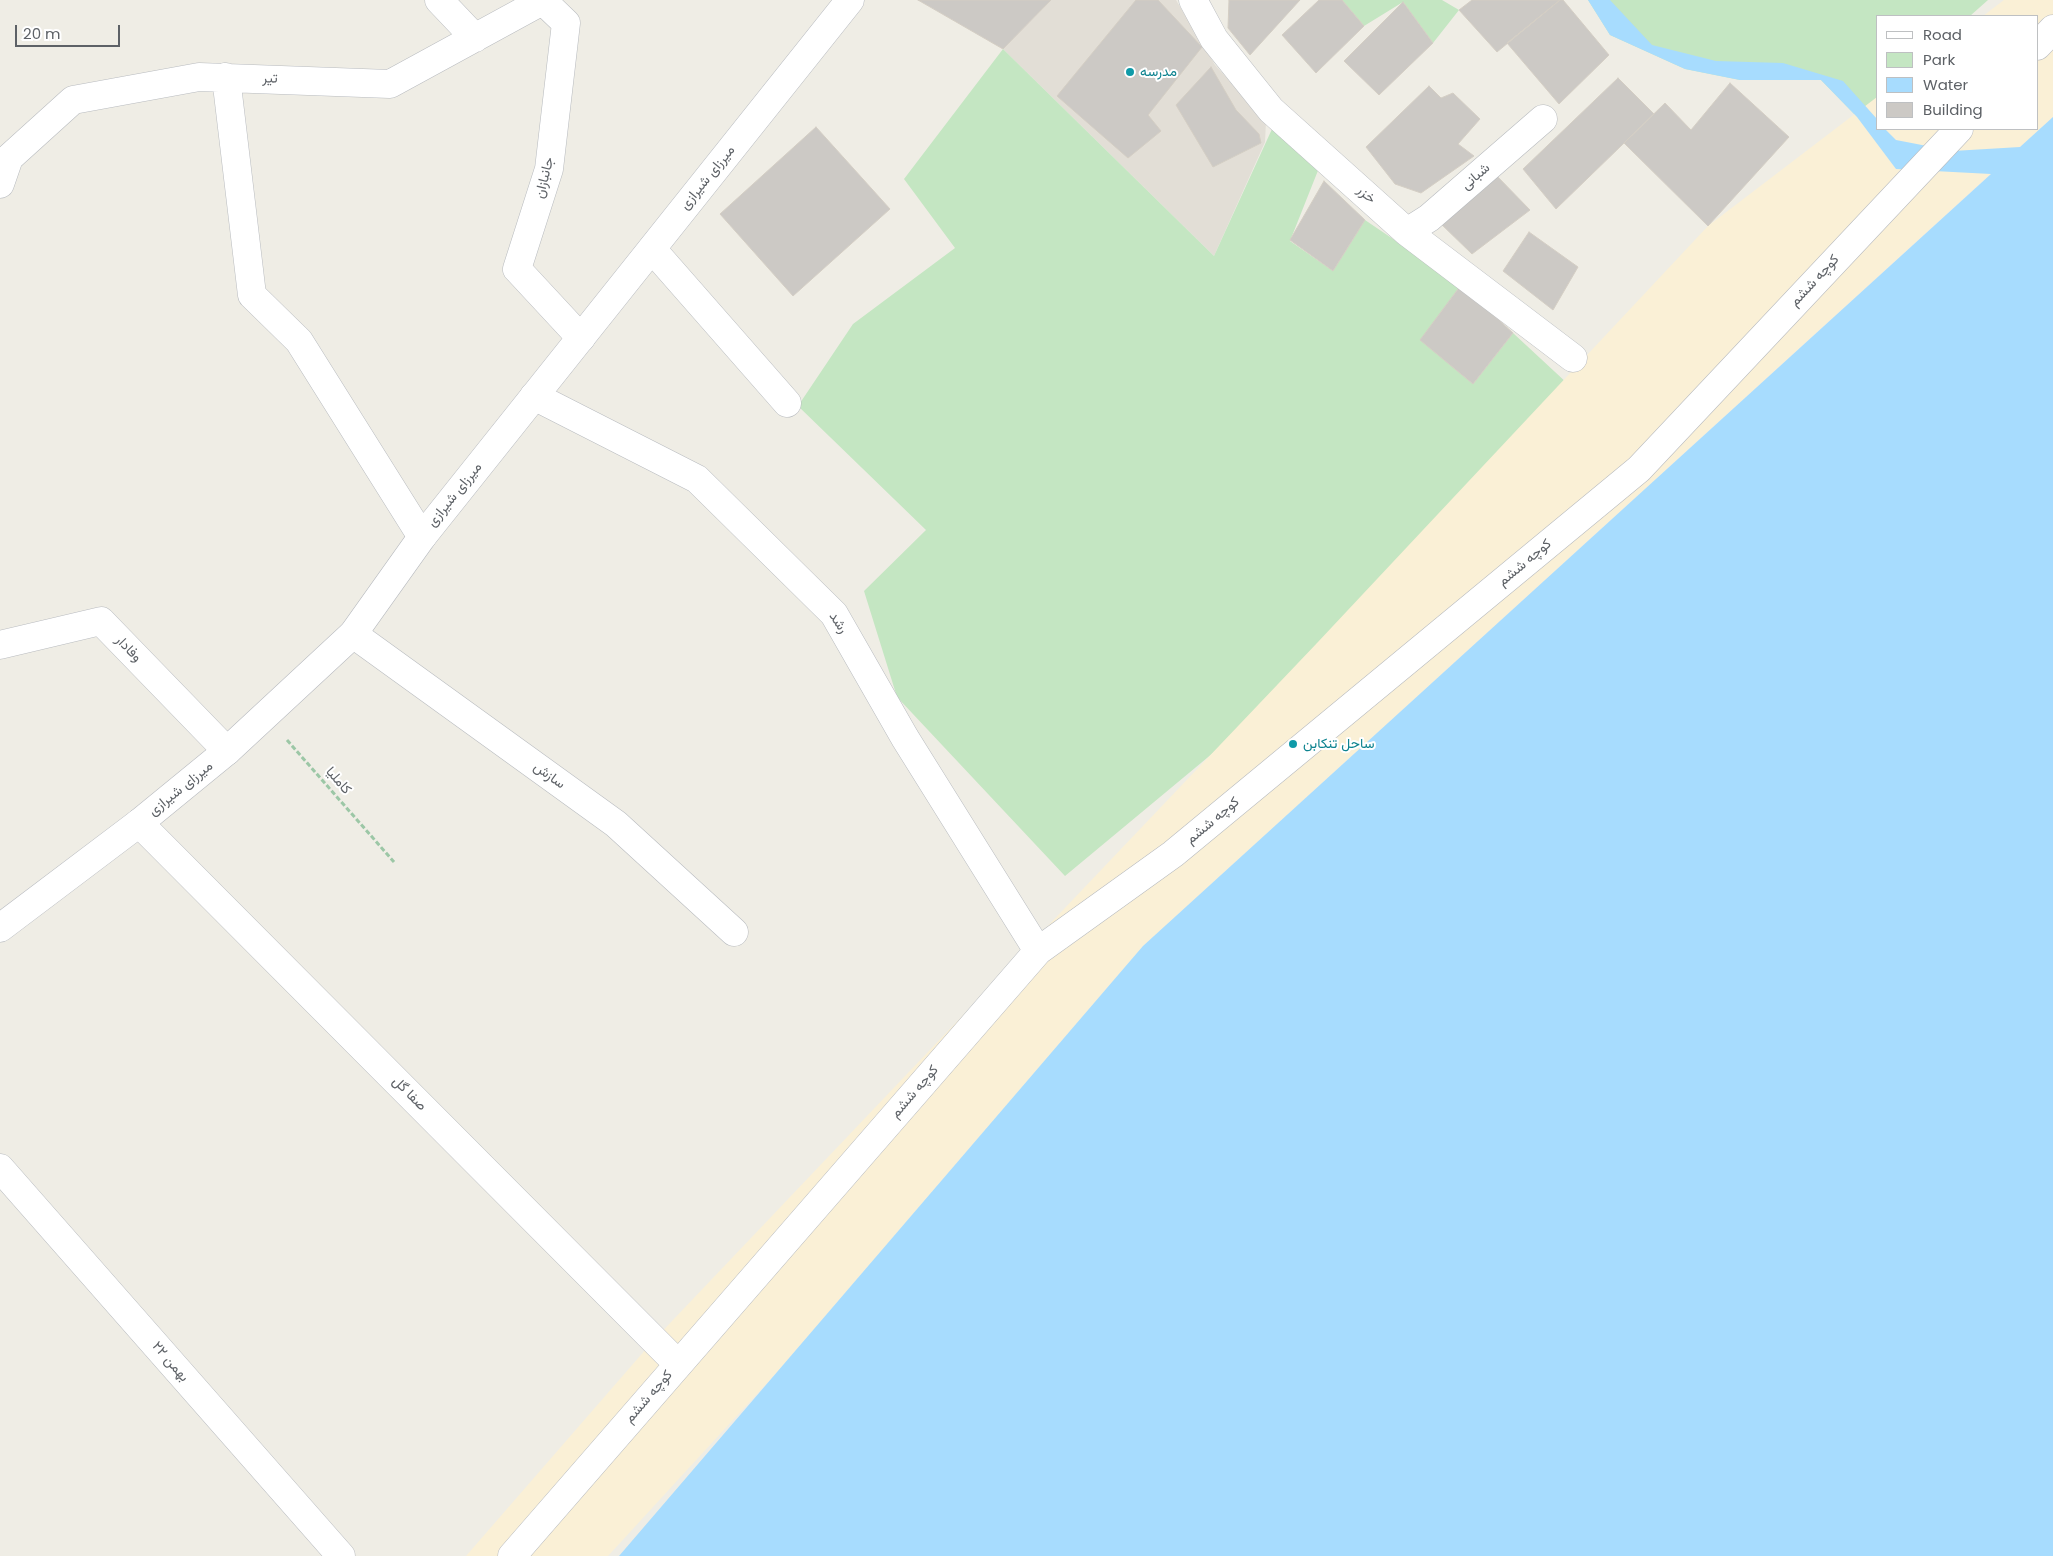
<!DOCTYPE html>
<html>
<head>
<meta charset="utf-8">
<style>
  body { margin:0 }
  #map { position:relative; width:2053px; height:1556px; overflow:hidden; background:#efede5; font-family:Poppins,sans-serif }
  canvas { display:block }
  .legend { position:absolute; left:1876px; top:15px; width:162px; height:115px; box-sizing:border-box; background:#fff; border:1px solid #bec0c2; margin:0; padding:6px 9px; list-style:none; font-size:15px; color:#5d6166 }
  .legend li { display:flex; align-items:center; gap:10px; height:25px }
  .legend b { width:25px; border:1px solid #bec0c2 }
  .scale { position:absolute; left:15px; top:25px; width:105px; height:22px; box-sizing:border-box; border:2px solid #5d6166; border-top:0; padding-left:6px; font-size:15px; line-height:18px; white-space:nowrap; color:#5d6166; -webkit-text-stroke:4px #fff; paint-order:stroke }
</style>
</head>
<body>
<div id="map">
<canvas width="2053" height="1556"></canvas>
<ul class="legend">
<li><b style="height:6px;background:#fff"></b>Road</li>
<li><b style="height:14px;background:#c4e6c2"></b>Park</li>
<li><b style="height:14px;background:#a7dcfe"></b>Water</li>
<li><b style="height:14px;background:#ccc9c5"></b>Building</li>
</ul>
<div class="scale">20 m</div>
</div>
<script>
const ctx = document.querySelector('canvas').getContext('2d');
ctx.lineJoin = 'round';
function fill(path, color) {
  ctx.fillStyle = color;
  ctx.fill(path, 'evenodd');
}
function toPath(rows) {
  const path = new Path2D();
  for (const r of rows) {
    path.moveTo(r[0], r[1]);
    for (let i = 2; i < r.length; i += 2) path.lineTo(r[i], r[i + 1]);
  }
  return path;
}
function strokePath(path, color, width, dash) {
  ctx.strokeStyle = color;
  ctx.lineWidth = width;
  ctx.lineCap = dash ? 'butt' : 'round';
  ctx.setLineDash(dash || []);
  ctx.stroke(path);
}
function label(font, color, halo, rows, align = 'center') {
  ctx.font = font + ' Poppins,Vazirmatn,sans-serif';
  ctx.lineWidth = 4;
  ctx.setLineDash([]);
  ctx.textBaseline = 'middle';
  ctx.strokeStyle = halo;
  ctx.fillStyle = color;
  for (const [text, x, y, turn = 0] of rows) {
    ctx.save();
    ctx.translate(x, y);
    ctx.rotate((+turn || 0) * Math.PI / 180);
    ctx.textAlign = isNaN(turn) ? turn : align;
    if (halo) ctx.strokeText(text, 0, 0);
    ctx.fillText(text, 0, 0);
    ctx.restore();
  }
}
fill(toPath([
  [1051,0,1176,0,1215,65,1266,121,1265,142,1214,256,1003,49]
]), '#e2ded6');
fill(toPath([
  [1342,0,1442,0,1459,10,1433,43,1403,2,1364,26],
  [1588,0,1988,0,1970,16,1877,16,1877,100,1857,117,1821,80,1740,80,1685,69,1610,35],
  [1003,49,1214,256,1272,129,1319,168,1290,241,1333,271,1365,220,1461,285,1421,340,1473,384,1513,333,1610,423,1065,876,897,697,864,591,926,530,798,406,853,324,955,248,904,179]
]), '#c4e6c2');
fill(toPath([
  [2004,0,2053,0,2053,117,1143,946,777,1372,608,1556,466,1556,653,1341,1317,643,1708,226,1877,97,1877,129,2037,129,2037,16,1983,16]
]), '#faf0d6');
fill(toPath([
  [1588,0,1610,0,1652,45,1716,61,1783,63,1843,81,1877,119,1877,129,1885,129,1896,140,1953,151,2020,147,2053,117,2053,1556,619,1556,1143,946,1991,174,1896,169,1857,117,1821,80,1740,80,1685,69,1610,35]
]), '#a7dcfe');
const building = toPath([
  [918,0,1051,0,1003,49,918,0],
  [1136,0,1158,0,1202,47,1148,115,1161,131,1128,158,1057,96,1136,0],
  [1229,0,1300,0,1250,55,1228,28,1229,0],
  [1319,0,1342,0,1364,26,1316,73,1282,35,1319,0],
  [1472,0,1560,0,1497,52,1459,10,1472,0],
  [1560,0,1563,0,1609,55,1559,104,1507,43,1560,0],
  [1403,2,1433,43,1379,95,1344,61,1403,2],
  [1211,67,1236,110,1259,134,1261,143,1213,167,1176,105,1211,67],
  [1618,78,1654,114,1556,209,1523,169,1618,78],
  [1730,83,1789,137,1708,226,1624,143,1665,103,1691,130,1730,83],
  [1429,86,1441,98,1453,93,1480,119,1458,144,1474,156,1421,193,1395,184,1366,147,1429,86],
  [816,127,890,209,793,296,720,214,816,127],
  [1495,174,1530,210,1472,254,1439,222,1495,174],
  [1324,181,1365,220,1333,271,1290,240,1324,181],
  [1529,232,1578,267,1553,310,1503,271,1529,232],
  [1461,285,1513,333,1473,384,1420,340,1461,285]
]);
fill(building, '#ccc9c5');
strokePath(building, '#d4cec4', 1);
const minor = toPath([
  [439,0,475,38],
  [1193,0,1214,39,1271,110,1407,232,1573,358],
  [543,1,566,23,549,169,517,269,581,338],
  [2037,46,2053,29],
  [226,77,252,295,299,341,422,537],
  [0,184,9,158,73,100,199,77,390,84,544,0],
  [1407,232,1429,218,1543,119],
  [652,249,787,403],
  [534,396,697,479,834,614,905,738,1038,951],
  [353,634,616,824,734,932],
  [0,645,101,621,227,751],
  [139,823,678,1364],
  [0,1168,341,1556],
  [512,1556,1038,951,1173,854,1639,469,1959,129]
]);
const secondary = toPath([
  [0,928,139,823,227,751,353,634,422,537,850,0]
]);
strokePath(minor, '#b8bbbf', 29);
strokePath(secondary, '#b7babf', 29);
strokePath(toPath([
  [287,740,394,862]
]), '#9cc7a6', 3, [5, 2.5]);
strokePath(minor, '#fff', 28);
strokePath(secondary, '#fff', 28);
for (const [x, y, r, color] of [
  [1130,72,5,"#0f9aa8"],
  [1293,744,5,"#0f9aa8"]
]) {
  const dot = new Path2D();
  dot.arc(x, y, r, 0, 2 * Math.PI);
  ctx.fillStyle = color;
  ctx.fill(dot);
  strokePath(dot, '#fff', 2);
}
label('14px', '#0d838f', '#fff', [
  ["مدرسه",1140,72],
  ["ساحل تنکابن",1303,744]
], 'left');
label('14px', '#5d6166', '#fff', [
  ["تیر",270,79,2],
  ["شبانی",1476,177,-41],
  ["جانبازان",545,178,-76],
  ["میرزای شیرازی",708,178,-51],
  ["خزر",1366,195,42],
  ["کوچه ششم",1815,281,-47],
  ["میرزای شیرازی",455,495,-51],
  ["کوچه ششم",1525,563,-40],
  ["رشد",838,623,57],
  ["وفادار",128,649,46],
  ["سازش",549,776,36],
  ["کاملیا",338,781,49],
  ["میرزای شیرازی",181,789,-39],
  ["کوچه ششم",1213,821,-40],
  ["کوچه ششم",915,1092,-49],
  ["صفا گل",409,1094,45],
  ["۲۲ بهمن",170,1362,49],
  ["کوچه ششم",649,1397,-49]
]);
</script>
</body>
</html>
